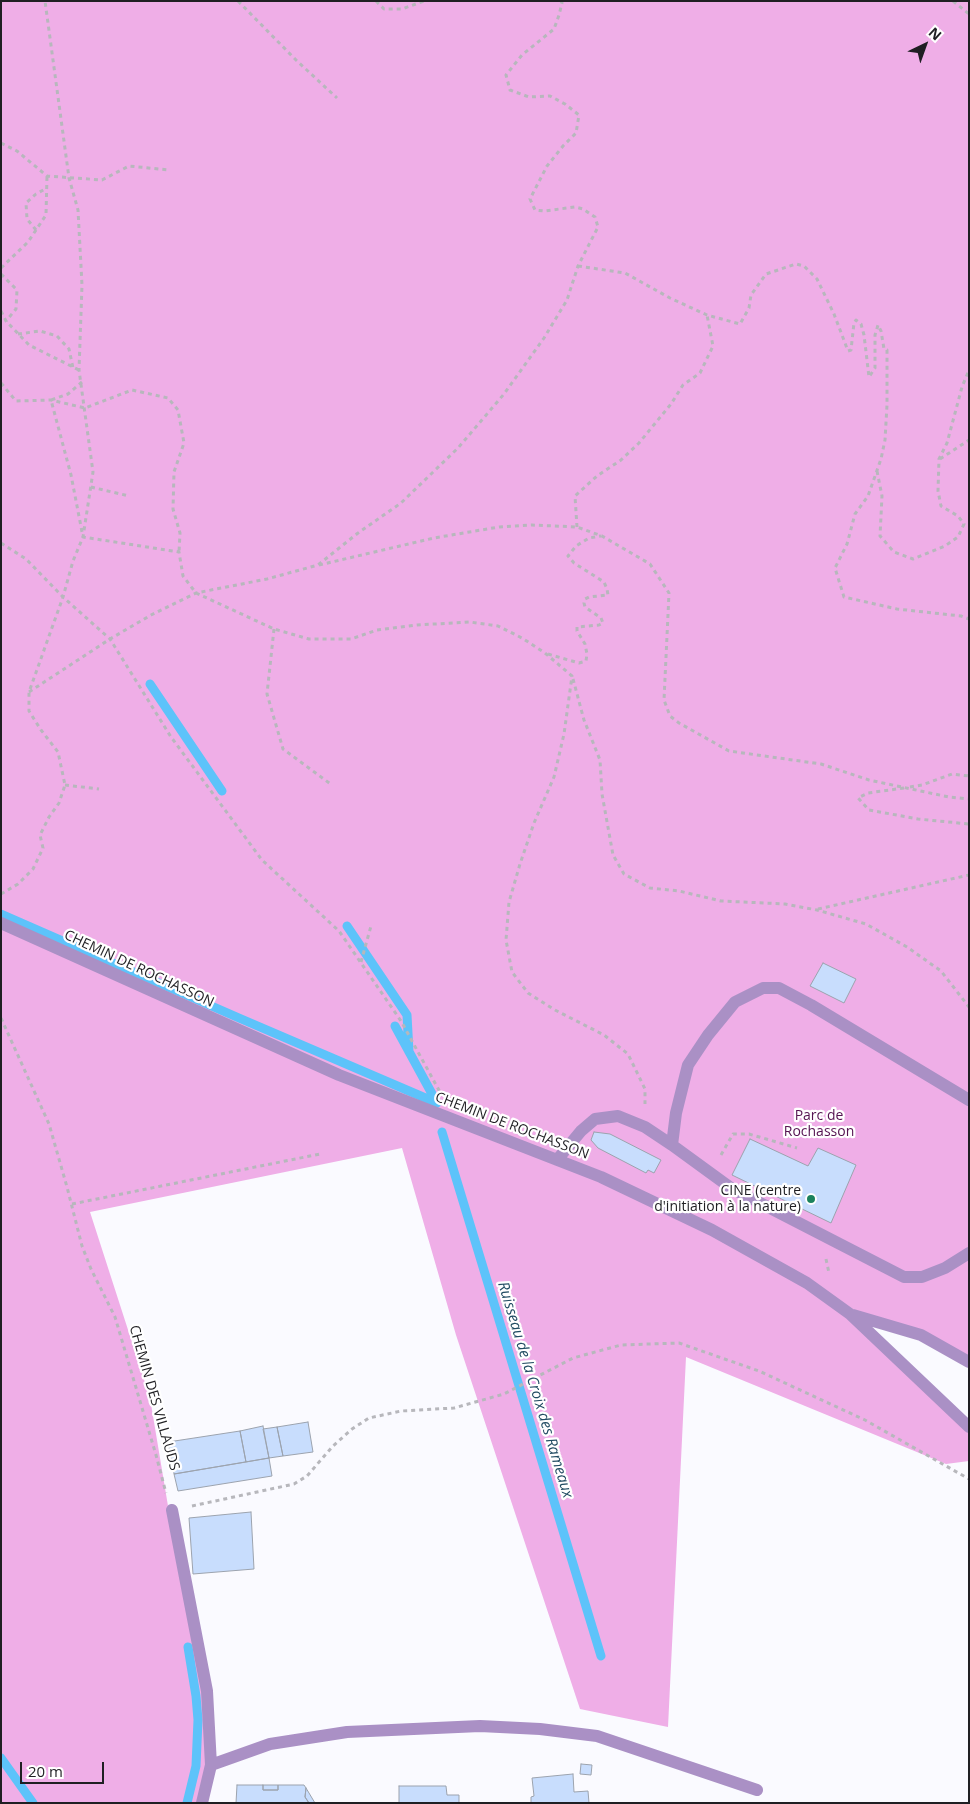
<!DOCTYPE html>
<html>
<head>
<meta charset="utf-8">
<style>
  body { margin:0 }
  #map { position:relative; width:970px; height:1804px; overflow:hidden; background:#fafaff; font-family:"Open Sans",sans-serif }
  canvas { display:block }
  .frame { position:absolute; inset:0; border:2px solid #1f1f23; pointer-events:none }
  .north { position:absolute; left:900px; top:20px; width:50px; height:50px; -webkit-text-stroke:4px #fff; paint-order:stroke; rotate:42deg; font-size:14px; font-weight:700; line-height:20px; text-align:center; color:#1f1f23 }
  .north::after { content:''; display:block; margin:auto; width:18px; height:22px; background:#1f1f23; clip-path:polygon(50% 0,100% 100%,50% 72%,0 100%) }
  .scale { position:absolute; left:20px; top:1762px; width:84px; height:22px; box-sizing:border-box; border:2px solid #1f1f23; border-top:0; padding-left:6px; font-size:15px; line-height:18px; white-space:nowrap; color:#1f1f23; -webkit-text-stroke:4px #fff; paint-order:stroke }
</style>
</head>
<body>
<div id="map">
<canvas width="970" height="1804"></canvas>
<div class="frame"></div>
<div class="north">N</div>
<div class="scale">20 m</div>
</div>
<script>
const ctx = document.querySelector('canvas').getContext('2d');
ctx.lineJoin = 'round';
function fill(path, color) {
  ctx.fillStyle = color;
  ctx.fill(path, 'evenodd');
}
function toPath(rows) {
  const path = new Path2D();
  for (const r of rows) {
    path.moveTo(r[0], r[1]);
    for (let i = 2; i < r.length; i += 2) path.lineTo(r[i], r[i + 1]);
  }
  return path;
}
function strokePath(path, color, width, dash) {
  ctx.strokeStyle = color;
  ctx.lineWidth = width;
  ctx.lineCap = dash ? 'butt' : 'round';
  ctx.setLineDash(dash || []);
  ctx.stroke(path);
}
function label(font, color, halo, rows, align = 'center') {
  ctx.font = font + ' "Open Sans",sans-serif';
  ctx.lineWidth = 4.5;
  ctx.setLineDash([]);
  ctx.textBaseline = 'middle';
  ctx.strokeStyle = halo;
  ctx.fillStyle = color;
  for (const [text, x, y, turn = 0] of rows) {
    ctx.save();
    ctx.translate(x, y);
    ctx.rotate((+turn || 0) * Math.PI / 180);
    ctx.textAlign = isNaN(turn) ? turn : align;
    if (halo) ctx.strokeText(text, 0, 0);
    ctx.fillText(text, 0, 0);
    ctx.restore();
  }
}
fill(toPath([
  [1,1,969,1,969,1362,921,1335,852,1315,969,1427,969,1461,946,1464,686,1357,668,1727,580,1709,456,1335,402,1148,90,1212,150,1398,170,1518,206,1696,207,1772,199,1803,1,1803]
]), '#efaee7');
strokePath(toPath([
  [150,684,222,791],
  [1,914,239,1018,437,1103],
  [347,926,407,1015,409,1052],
  [395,1026,437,1103],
  [442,1132,601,1656],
  [1,1758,33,1803],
  [187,1803,196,1766,198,1720,196,1696,188,1647]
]), '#5dc3fa', 9);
const building = toPath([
  [823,963,856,979,844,1003,810,986,823,963],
  [594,1132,610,1134,661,1160,654,1173,648,1170,646,1173,598,1148,591,1140,594,1132],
  [750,1139,808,1166,818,1148,856,1165,831,1223,732,1175,750,1139],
  [308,1422,313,1452,283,1456,277,1427,308,1422],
  [263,1426,269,1458,246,1462,240,1431,263,1426],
  [277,1427,283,1456,269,1458,263,1429,277,1427],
  [240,1431,246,1462,174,1474,168,1442,240,1431],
  [269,1458,272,1476,178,1491,174,1474,269,1458],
  [251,1512,254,1569,193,1574,189,1518,251,1512],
  [581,1764,592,1765,591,1775,580,1774,581,1764],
  [573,1774,574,1792,588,1791,589,1803,531,1803,531,1797,534,1796,532,1778,573,1774],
  [237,1785,263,1785,263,1790,278,1790,278,1785,304,1785,306,1788,305,1797,309,1803,236,1803,237,1785],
  [263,1785,278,1785,278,1790,263,1790,263,1785],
  [399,1786,446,1786,447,1795,459,1795,459,1803,399,1803,399,1786],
  [306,1788,315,1803,309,1803,305,1797,306,1788]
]);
fill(building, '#c8ddfd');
strokePath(building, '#9ca3ae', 1);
strokePath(toPath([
  [238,1,296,60,337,98],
  [376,1,384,9,402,9,424,1],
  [953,1,969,14],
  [1,143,17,151,47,176,102,180,129,166,169,170],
  [36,230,27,219,26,203,36,194,47,188],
  [578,266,625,273,670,298,707,315,740,324,749,308,751,295,766,274,796,264,804,266,817,279,834,314,848,351,851,350,854,323,856,320,861,324,864,335,869,377,875,368,875,335,878,325,881,331,884,349,887,350,887,405,885,440,881,459,868,496,855,514,847,544,835,568,844,597,897,609,961,616,969,619],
  [1,268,28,242,46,215,47,176],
  [1,274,17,290,16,309,6,321],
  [1,311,6,321,29,345,79,370],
  [18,334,40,331,57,336,69,349,73,368],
  [82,382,68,394,51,400,71,475,83,537,179,552,183,576,196,593,274,629,309,639,351,639,377,630,417,625,470,622,498,626,522,638,545,653,572,676,564,734,554,777,534,823,520,864,509,902,506,940,512,972,528,993,555,1010,604,1035,628,1054,645,1089,645,1104],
  [1,383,16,401,51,400,85,408,132,390,168,398,178,410,184,443,174,472,173,509,180,533,179,552],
  [940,459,969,440],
  [877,471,882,496,880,536,894,552,913,559,945,546,958,537,964,524,958,516,941,506,938,491,939,459,947,443,962,387,969,370],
  [91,487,129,496],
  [577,527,575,496,597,476,621,460,639,443,671,404,683,385,700,373,713,346,707,315],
  [1,543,26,559,63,597,110,639,171,737,262,860,339,931,401,1021,440,1092],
  [319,565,434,538,499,527,532,525,577,527,602,536,650,564,669,593,664,700,670,716,679,723,729,751,821,764,869,780,949,797,969,799],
  [274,629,267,694,283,749,332,785],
  [548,654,579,663,586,661,587,654,585,644,577,631,577,627,599,625,603,623,601,618,585,607,584,603,585,599,589,597,608,595,607,589,604,582,574,563,568,556,576,546,589,538,601,536],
  [573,679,584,720,600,760,602,794,613,855,624,874,650,888,679,891,721,901,785,904,817,910,866,924,907,947,941,971,969,1007],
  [29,692,110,639,151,615,196,593,267,579,318,565,358,533,401,503,458,448,504,394,544,338,567,300,578,266,598,227,595,217,583,209,575,207,544,211,535,210,530,199,547,166,563,146,576,133,579,115,565,104,550,96,529,97,510,90,506,75,522,55,554,29,559,15,562,3,561,1],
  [65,785,99,789],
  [910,787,922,785,952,774,969,776],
  [904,788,868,793,858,798,869,810,918,819,969,824],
  [1,894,18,884,33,869,43,848,40,835,49,817,59,803,65,785,58,752,41,730,29,711,29,692,63,597,73,561,83,537,93,472,79,370,82,285,78,210,69,178,45,1],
  [818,909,969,875],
  [361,962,371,926],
  [1,1018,49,1124,67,1187,82,1246,91,1269,115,1317,156,1455,166,1493],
  [721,1155,733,1134,749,1134,797,1148],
  [72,1204,320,1154],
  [826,1259,829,1273],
  [192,1506,294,1484,307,1476,333,1446,352,1429,369,1418,401,1411,454,1408,504,1394,573,1358,621,1345,679,1343,759,1371,865,1420,969,1479]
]), '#b7b7bc', 3, [4, 4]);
strokePath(toPath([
  [1,923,339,1075,601,1177,712,1230,807,1283,850,1314,969,1427],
  [969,1100,811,1005,779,988,763,988,735,1002,708,1035,688,1065,676,1113,672,1145,731,1188,904,1277,922,1277,945,1268,969,1253],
  [557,1160,581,1131,595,1119,618,1116,645,1127,672,1145],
  [853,1315,921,1335,969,1362],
  [172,1510,207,1691,211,1765,202,1803],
  [211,1765,270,1744,347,1732,480,1726,540,1729,597,1736,757,1790]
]), '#aa90c5', 12);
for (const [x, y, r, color] of [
  [811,1199,5,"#1b825d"]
]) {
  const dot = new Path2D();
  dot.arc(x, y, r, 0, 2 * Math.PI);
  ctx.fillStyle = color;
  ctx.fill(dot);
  strokePath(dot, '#fff', 2);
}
label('14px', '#1f1f23', '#fff', [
  ["CHEMIN DE ROCHASSON",139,969,25],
  ["CHEMIN DE ROCHASSON",512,1126,21],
  ["CHEMIN DES VILLAUDS",154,1398,74]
]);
label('14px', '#551351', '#fff', [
  ["Parc de",819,1116],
  ["Rochasson",819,1132]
]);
label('14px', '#1f1f23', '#fff', [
  ["CINE (centre",801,1191],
  ["d'initiation à la nature)",801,1207]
], 'right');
label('italic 15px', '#224c63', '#fff', [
  ["Ruisseau de la Croix des Rameaux",535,1390,73]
]);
</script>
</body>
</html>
